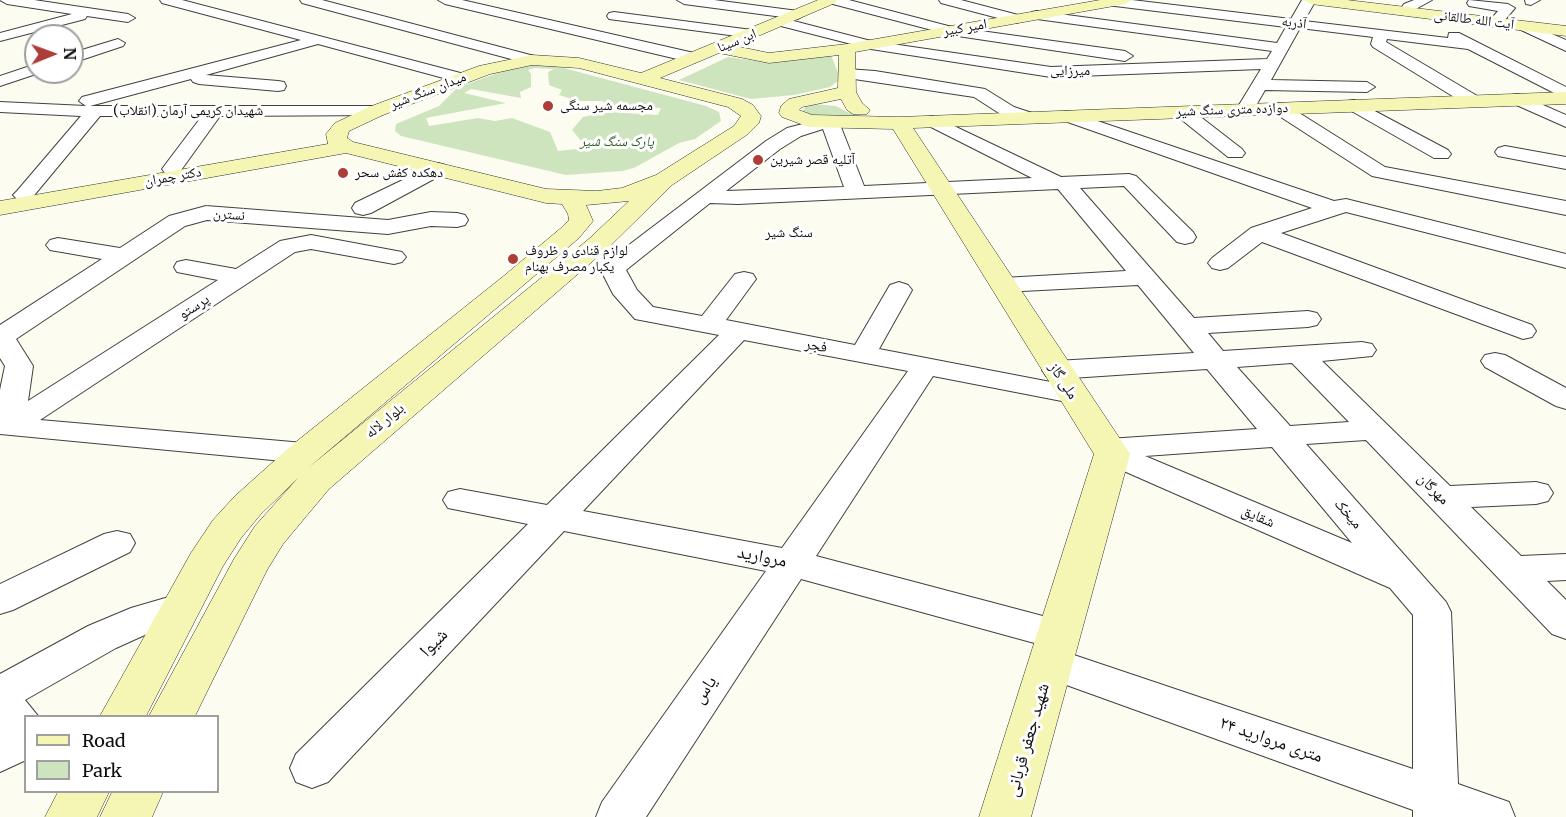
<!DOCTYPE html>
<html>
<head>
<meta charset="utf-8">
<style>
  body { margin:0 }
  #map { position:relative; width:1566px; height:817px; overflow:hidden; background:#fdfcf1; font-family:Merriweather,serif }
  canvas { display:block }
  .legend { position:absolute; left:24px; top:715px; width:195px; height:78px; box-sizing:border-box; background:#fff; border:2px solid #9f9f9f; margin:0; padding:8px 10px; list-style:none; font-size:18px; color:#0e0e0e }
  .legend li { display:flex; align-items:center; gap:12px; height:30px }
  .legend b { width:30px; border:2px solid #9f9f9f }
  .north { position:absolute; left:24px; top:24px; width:60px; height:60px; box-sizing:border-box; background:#fff; border:2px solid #9f9f9f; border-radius:50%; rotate:89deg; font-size:16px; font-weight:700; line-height:24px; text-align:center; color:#0e0e0e }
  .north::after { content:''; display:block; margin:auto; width:21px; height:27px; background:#ad3d37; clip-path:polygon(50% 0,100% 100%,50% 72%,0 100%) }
</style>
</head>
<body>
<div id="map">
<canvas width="1566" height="817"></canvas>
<ul class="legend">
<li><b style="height:8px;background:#f5f5b4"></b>Road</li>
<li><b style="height:16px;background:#cee4be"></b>Park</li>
</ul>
<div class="north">N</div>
</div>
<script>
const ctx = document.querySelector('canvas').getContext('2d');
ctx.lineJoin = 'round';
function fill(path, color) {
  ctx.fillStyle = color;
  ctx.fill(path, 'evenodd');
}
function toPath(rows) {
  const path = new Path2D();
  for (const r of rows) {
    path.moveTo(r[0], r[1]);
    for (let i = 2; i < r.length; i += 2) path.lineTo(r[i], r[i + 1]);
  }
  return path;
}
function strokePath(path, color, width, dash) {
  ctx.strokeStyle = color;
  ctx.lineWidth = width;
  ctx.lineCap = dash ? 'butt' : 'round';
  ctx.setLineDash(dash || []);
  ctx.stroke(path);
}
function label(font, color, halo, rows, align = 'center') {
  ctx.font = font + ' Merriweather,"Noto Naskh Arabic",serif';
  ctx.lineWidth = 6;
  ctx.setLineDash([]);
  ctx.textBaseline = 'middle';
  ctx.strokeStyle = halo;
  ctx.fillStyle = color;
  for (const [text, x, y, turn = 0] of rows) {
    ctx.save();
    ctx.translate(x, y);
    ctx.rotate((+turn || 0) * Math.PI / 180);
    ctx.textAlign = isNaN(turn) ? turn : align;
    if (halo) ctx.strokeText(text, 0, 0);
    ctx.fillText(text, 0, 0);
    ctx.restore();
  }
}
fill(toPath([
  [831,55,839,75,838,81,830,87,794,95,751,99,679,80,728,57,770,63],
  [530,65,560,67,706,106,719,112,721,121,695,139,679,143,634,168,622,171,566,175,401,136,395,131,396,124,439,106,457,88,508,69],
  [535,68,554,69,548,72,549,85,562,90,559,95,578,101,601,101,616,106,661,108,658,115,608,112,583,117,572,130,587,148,558,151,550,132,512,118,495,121,478,118,429,126,426,118,506,103,464,93,471,89,521,98,520,92,531,87,531,74,528,70],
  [813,104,836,106,847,112,872,119,818,118,802,112,806,106]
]), '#cee4be');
const street = toPath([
  [0,0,34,0,128,14,135,18,128,22,87,16,85,19,0,41,0,33,72,14,7,4,0,0],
  [160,0,182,0,468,75,470,78,462,83,318,44,206,75,278,81,284,82,286,86,284,90,278,91,199,84,193,82,191,79,90,106,376,106,382,107,385,111,382,115,220,116,179,173,172,175,165,173,162,169,202,116,100,116,31,199,24,201,17,199,13,195,17,191,81,116,0,112,0,102,86,106,79,101,82,97,301,40,162,3,160,0],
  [300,0,322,0,538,57,540,60,538,63,526,63,302,3,300,0],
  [438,0,462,0,694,53,702,58,694,63,445,4,438,0],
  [677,0,714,0,798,11,805,15,798,19,684,4,677,0],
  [827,0,849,0,952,27,1125,51,1133,56,1125,61,951,35,829,3,827,0],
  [939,0,961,0,1022,16,1024,19,1017,23,941,3,939,0],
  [1110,0,1132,0,1291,19,1302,0,1316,0,1304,21,1448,38,1449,33,1459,33,1566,87,1566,99,1468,49,1387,39,1386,42,1479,97,1482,101,1479,105,1467,105,1373,47,1371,44,1373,37,1300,28,1271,80,1367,82,1375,87,1367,92,1265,90,1251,114,1245,115,1239,114,1236,110,1261,69,1051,77,871,49,777,25,775,22,782,18,871,41,1051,67,1267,59,1272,51,1037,19,1032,18,1030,15,1032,12,1037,11,1277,43,1286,27,1115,6,1110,5,1110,0],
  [1414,0,1432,0,1414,10,1404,10,1402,7,1404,4,1414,0],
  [1469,0,1508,4,1515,8,1504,21,1499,22,1492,18,1498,11,1469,6,1467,3,1469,0],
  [1525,0,1540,0,1531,5,1526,4,1525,0],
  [614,12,752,30,759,34,752,38,609,19,607,16,609,13,614,12],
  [1524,22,1566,40,1566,51,1519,29,1517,26,1524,22],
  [118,39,125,43,123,46,72,63,72,53,118,39],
  [36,64,36,72,42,72,0,86,0,76,36,64],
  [847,69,875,71,985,89,1014,107,1035,114,1038,118,1035,122,1023,122,1002,115,974,97,841,77,839,74,841,71,847,69],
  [1518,94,1566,115,1566,127,1512,103,1509,99,1512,95,1518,94],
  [1354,100,1448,150,1451,154,1448,158,1434,158,1348,109,1345,105,1348,101,1354,100],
  [1279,103,1285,104,1385,167,1566,201,1566,215,1372,176,1273,112,1270,108,1273,104,1279,103],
  [1183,107,1189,108,1242,149,1245,153,1242,157,1228,157,1177,116,1174,112,1177,108,1183,107],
  [1068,111,1334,201,1346,199,1566,254,1566,268,1346,212,1281,233,1532,325,1536,331,1532,337,1523,339,1262,242,1228,268,1220,270,1212,268,1208,263,1212,258,1251,228,1312,208,1062,120,1059,116,1062,112,1068,111],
  [933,116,1061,177,1129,174,1136,176,1193,232,1196,237,1193,242,1185,244,1177,242,1124,186,1080,188,1194,318,1308,311,1317,313,1321,319,1317,325,1308,327,1208,333,1223,351,1362,342,1372,344,1376,350,1372,356,1322,361,1450,486,1536,482,1548,485,1553,493,1548,501,1536,504,1471,507,1521,556,1566,554,1566,580,1547,581,1566,600,1566,639,1552,634,1366,440,1306,444,1446,602,1451,612,1458,784,1509,802,1515,817,1413,817,1413,810,1036,674,1030,663,1036,652,1049,647,801,579,646,817,596,817,602,802,766,571,564,531,328,782,312,788,296,782,290,768,296,754,528,524,448,508,443,500,448,492,460,489,547,505,719,335,635,319,613,294,587,243,591,238,599,236,607,238,617,254,766,141,787,128,830,117,836,118,839,122,864,186,1032,178,927,125,924,121,927,117,933,116],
  [823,129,844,187,726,191,780,149,801,136,823,129],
  [1058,189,1126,271,1003,278,994,280,991,285,994,290,1003,292,1138,285,1194,353,1056,361,1046,364,1042,370,1046,376,1056,379,1207,369,1257,429,1108,439,1097,442,1092,449,1101,461,1390,588,1413,615,1413,769,1059,650,1073,646,1079,635,1073,624,816,556,933,376,1072,403,1082,400,1087,394,1082,388,879,349,912,290,908,285,899,282,890,285,855,345,726,320,756,279,753,274,744,272,735,274,702,316,653,307,637,290,626,270,710,203,738,204,1058,189],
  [744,340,908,371,782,548,583,511,744,340],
  [1292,363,1349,422,1290,426,1237,367,1292,363],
  [1272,447,1352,543,1145,456,1272,447],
  [1505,146,1566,157,1566,169,1498,156,1495,152,1498,148,1505,146],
  [438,163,445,165,448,169,445,173,371,213,363,215,355,213,352,208,355,203,438,163],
  [206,206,388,220,431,212,457,213,465,215,468,220,465,225,457,227,431,226,388,234,207,220,185,226,16,339,33,366,28,401,218,280,177,272,174,267,177,262,186,260,236,269,280,241,311,235,402,252,406,257,402,262,394,264,311,249,295,252,40,420,304,443,315,446,320,453,315,460,304,463,0,434,0,390,5,366,0,358,0,325,102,259,50,250,46,245,50,240,58,238,120,248,169,216,206,206],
  [1495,353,1505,355,1566,388,1566,409,1556,406,1485,367,1481,361,1485,355,1495,353],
  [117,531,130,534,135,543,130,552,13,610,0,614,0,584,104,534,117,531],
  [179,594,193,598,198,608,193,618,158,629,116,648,25,700,38,716,26,716,26,760,0,772,0,674,88,626,131,608,179,594]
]);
const secondary = toPath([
  [818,0,837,0,835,3,735,46,769,53,847,44,1100,0,1132,0,1125,4,855,52,856,92,862,103,870,110,867,114,853,114,847,110,841,99,802,107,799,110,812,115,899,117,1566,92,1566,104,913,128,1130,454,1031,817,979,817,1094,454,893,129,809,127,782,117,779,113,781,106,789,99,838,88,839,55,769,63,719,53,660,78,742,99,753,105,758,112,761,116,759,123,748,134,672,185,608,248,329,489,283,544,267,570,195,716,149,716,234,559,255,526,298,478,261,514,241,538,223,566,146,716,100,716,191,553,213,520,235,496,292,445,505,275,561,228,569,220,568,214,562,204,546,203,346,153,0,215,0,201,328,144,326,134,335,123,369,107,479,66,532,55,579,58,641,73,818,0],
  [532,65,579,68,728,107,741,116,734,126,656,175,622,188,597,191,546,189,353,142,347,138,349,131,383,115,490,74,532,65],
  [629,201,590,238,308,468,579,238,593,221,586,205,629,201],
  [1304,0,1347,0,1566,26,1566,36,1311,4,1304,0],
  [58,792,109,792,97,817,45,817,58,792],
  [112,792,163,792,152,817,100,817,112,792]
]);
strokePath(street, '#414141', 2);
strokePath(secondary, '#303030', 1);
fill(street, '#fff');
fill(secondary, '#f5f5b4');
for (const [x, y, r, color] of [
  [548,106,6,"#ad3d37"],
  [758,160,6,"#ad3d37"],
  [343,173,6,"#ad3d37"],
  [513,259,6,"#ad3d37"]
]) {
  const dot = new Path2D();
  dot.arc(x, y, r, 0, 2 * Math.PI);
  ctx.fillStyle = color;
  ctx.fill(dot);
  strokePath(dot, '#fff', 2);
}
label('14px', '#0e0e0e', '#fff', [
  ["آیت الله طالقانی",1474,20,7],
  ["آذربه",1294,23,7],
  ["امیر کبیر",965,28,-10],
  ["ابن سینا",737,41,-22],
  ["میرزایی",1070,71],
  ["میدان سنگ شیر",428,91,-21],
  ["دوازده متری سنگ شیر",1232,110,-2],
  ["شهیدان کریمی آرمان (انقلاب)",188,111],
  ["دکتر چمران",173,177,-10],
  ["نسترن",229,215,4]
]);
label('14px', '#0e0e0e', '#fff', [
  ["مجسمه شیر سنگی",560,106],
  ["آتلیه قصر شیرین",770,160],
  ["دهکده کفش سحر",355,173],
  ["لوازم قنادی و ظروف",525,251],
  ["یکبار مصرف بهنام",525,267]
], 'left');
label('italic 14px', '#2c5e26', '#fff', [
  ["پارک سنگ شیر",617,142]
]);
label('14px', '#0e0e0e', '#fff', [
  ["سنگ شیر",789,233]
]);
label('15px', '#0e0e0e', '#fff', [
  ["پرستو",194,307,-33],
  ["فجر",816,346,11],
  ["ملی گاز",1063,381,57],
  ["بلوار لاله",385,421,-40],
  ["مهرگان",1433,489,45],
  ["میخک",1348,514,49],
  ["شقایق",1258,517,23]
]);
label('18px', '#0e0e0e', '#fff', [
  ["مروارید",762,557,11],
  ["شیوا",434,643,-46],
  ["یاس",705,690,-56],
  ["شهید جعفر قربانی",1028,740,-74],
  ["۲۴ متری مروارید",1271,740,19]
]);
</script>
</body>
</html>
